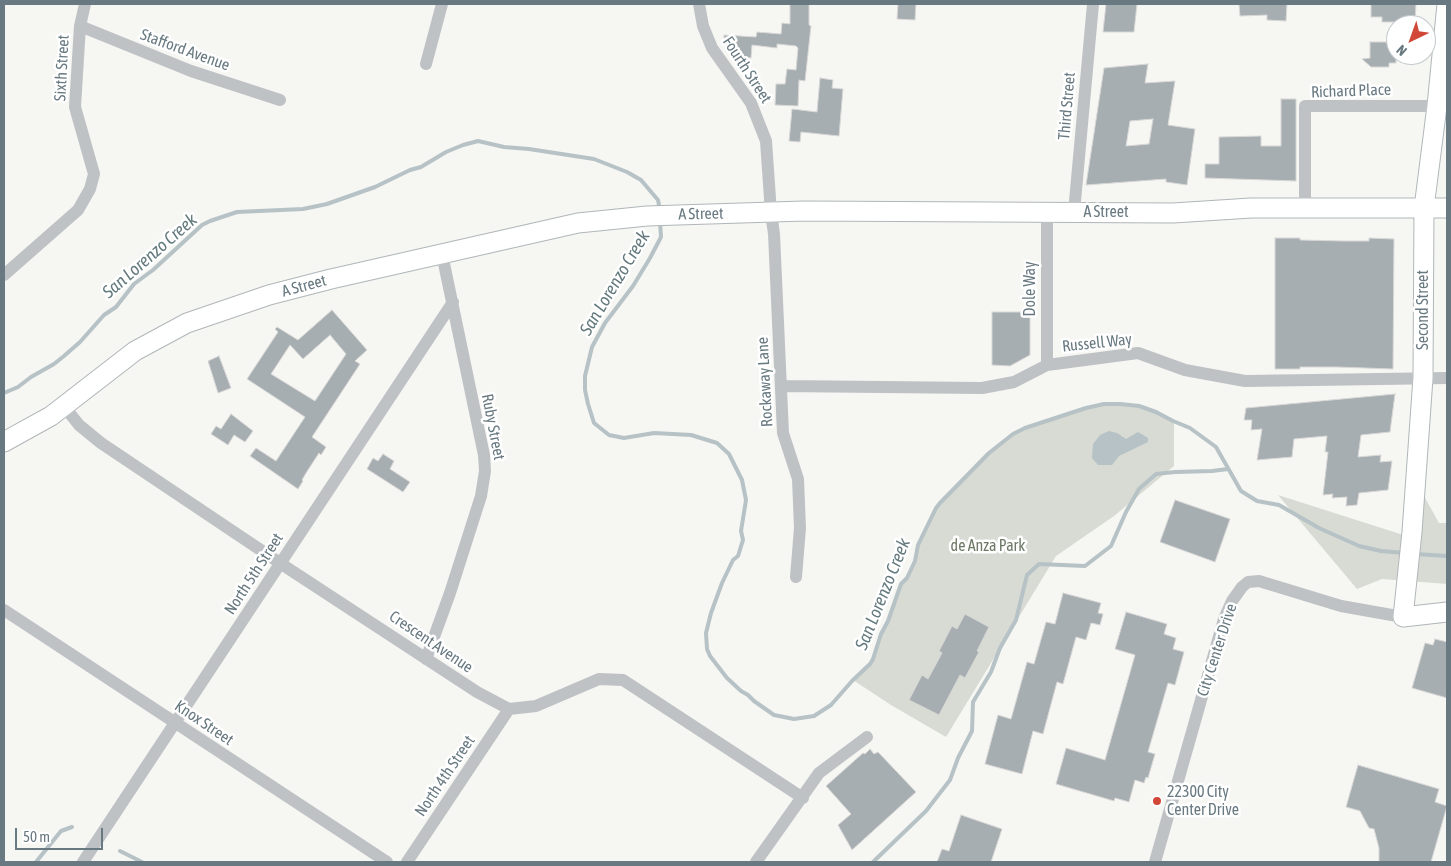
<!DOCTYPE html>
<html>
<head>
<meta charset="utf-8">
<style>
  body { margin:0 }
  #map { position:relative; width:1451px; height:866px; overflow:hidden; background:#f6f6f3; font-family:"Asap Condensed",sans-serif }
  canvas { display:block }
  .frame { position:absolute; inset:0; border:5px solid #687981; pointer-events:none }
  .north { position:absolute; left:1386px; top:15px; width:50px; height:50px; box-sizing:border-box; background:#fff; border:1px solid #c3c9cd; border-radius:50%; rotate:222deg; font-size:14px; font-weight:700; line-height:20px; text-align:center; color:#687981 }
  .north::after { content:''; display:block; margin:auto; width:18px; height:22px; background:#d14738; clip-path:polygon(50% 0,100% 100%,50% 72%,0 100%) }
  .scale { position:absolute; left:15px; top:828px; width:88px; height:22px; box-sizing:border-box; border:2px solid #687981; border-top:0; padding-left:6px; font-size:15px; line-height:18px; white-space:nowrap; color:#687981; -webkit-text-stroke:4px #fff; paint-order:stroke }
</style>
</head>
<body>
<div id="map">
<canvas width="1451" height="866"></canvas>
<div class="frame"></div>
<div class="north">N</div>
<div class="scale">50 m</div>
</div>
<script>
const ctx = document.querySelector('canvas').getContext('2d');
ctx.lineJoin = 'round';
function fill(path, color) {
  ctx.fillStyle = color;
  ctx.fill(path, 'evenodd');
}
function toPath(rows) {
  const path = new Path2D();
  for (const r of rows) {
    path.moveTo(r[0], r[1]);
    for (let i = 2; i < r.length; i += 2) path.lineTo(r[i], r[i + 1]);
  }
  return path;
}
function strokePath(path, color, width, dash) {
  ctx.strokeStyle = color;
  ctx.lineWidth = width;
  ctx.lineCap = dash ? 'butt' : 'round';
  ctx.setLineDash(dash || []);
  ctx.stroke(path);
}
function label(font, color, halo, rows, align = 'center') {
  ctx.font = font + ' "Asap Condensed",sans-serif';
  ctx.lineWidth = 5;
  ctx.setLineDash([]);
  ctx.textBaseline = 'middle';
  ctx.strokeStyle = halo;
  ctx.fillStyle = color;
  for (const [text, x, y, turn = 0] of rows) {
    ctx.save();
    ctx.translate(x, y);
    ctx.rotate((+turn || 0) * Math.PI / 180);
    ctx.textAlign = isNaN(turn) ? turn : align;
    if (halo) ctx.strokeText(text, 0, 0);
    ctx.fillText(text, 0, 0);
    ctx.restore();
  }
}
fill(toPath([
  [1104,404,1139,406,1156,412,1174,422,1174,466,1114,516,1056,556,946,737,891,705,853,680,864,670,873,659,881,634,888,621,901,584,907,578,915,561,918,545,940,503,989,453,1013,434,1025,428,1078,411,1086,407],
  [1278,495,1419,540,1424,496,1439,523,1447,523,1447,584,1382,579,1357,589]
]), '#d7dbd3');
fill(toPath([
  [1109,431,1117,433,1126,439,1138,432,1148,438,1148,442,1119,456,1112,465,1098,465,1092,458,1093,444,1100,435]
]), '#b6c2c5');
strokePath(toPath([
  [660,222,661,237,650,258,633,286,605,323,592,347,585,376,585,390,588,404,594,423,609,435,624,438,654,433,691,435,717,443,729,454,742,480,746,500,741,531,743,540,738,556,733,560,722,583,711,613,706,633,707,649,710,656,727,678,741,691,748,695,754,701,774,715,794,719,814,716,831,705,852,681,870,664,873,659,881,634,888,621,901,584,907,578,915,561,918,545,936,508,940,503,989,453,1013,434,1025,428,1086,408,1104,404,1120,404,1139,406,1156,412,1173,421,1190,428,1216,447,1241,491,1257,501,1279,505,1319,528,1359,546,1381,551,1405,553],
  [4,393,18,387,31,377,54,364,64,356,80,342,104,315,116,307,134,284,153,270,202,225,210,221,237,212,303,209,327,204,375,187,410,170,421,167,446,152,463,145,478,141,504,147,529,149,594,159,627,172,641,180,658,200,660,210],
  [1415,554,1447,556],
  [120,851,142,862],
  [36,862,61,831,72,827],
  [873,862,926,811,950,780,958,758,972,731,973,702,991,672,1000,648,1016,620,1027,575,1039,564,1085,566,1111,546,1126,512,1139,489,1156,474,1175,472,1212,471,1228,469]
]), '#b6c2c5', 4);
const building = toPath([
  [790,4,809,4,809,25,811,26,805,81,799,80,798,106,775,105,776,84,785,84,787,69,796,70,798,48,796,46,777,44,777,48,752,45,751,58,732,57,724,42,724,35,756,37,757,32,781,34,782,23,790,24,790,4],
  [898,4,916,4,915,20,897,19,898,4],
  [1106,4,1137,4,1134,32,1103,32,1106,4],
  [1239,4,1287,4,1286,21,1267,20,1267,15,1240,16,1239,4],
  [1371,4,1416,4,1415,22,1382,22,1382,17,1371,17,1371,4],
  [1370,42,1396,42,1396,63,1389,63,1389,67,1371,67,1362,59,1370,58,1370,42],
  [1148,64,1145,83,1175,81,1168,125,1195,129,1187,185,1166,182,1166,179,1086,185,1104,68,1148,64],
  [1153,119,1149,144,1126,146,1130,121,1153,119],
  [820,78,833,80,832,88,843,89,839,136,801,132,800,142,789,141,792,109,817,112,820,78],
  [1281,99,1296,99,1296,181,1205,178,1205,164,1219,164,1219,137,1261,136,1261,146,1281,146,1281,99],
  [1275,238,1300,238,1300,240,1343,241,1369,241,1369,238,1394,239,1393,369,1337,367,1300,367,1300,369,1275,369,1275,238],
  [332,310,367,350,355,361,360,364,312,437,326,447,321,455,319,453,306,473,302,480,303,481,298,489,250,456,256,448,276,461,305,417,247,379,278,332,275,329,277,327,298,340,332,310],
  [330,335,346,354,315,401,271,374,290,345,303,359,330,335],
  [992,312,1030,312,1030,355,1010,366,992,365,992,312],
  [219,356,231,388,218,393,208,361,219,356],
  [1395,394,1390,432,1361,435,1358,457,1381,455,1380,462,1392,461,1388,490,1359,493,1357,505,1346,506,1347,497,1332,498,1333,494,1323,495,1328,452,1325,452,1327,436,1294,439,1292,457,1257,460,1262,429,1251,430,1252,420,1244,420,1246,408,1395,394],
  [231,414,253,431,245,442,234,435,228,445,211,434,216,426,221,429,231,414],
  [383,454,394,461,390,469,410,482,403,492,367,469,373,458,378,461,383,454],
  [1175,500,1230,519,1215,562,1160,542,1175,500],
  [1063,593,1101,603,1098,613,1103,614,1100,625,1091,623,1086,640,1076,637,1063,684,1057,682,1043,734,1033,731,1022,774,985,764,998,715,1011,719,1027,662,1034,664,1046,622,1055,624,1063,593],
  [1126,612,1167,624,1164,634,1176,638,1173,649,1184,652,1175,685,1168,683,1148,752,1155,754,1148,778,1146,777,1144,783,1135,780,1129,802,1115,798,1114,801,1056,784,1066,748,1105,760,1135,655,1115,649,1126,612],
  [965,614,989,627,977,651,979,652,965,678,960,675,939,715,909,700,922,675,928,679,942,653,939,651,952,626,957,629,965,614],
  [1435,639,1447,642,1447,698,1412,688,1425,643,1433,645,1435,639],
  [870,749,874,754,878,752,916,792,852,850,838,825,851,814,826,786,863,753,865,754,870,749],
  [1358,765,1439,789,1435,802,1447,806,1431,862,1379,862,1379,848,1374,829,1369,828,1360,811,1346,807,1358,765],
  [961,815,1002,829,991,862,937,862,942,849,949,851,961,815]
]);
fill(building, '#a6aeb2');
strokePath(building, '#d8d7d6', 1);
const secondary = toPath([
  [1447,4,1437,106,1424,208,1423,378,1412,532,1403,617,1447,612],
  [4,442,51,416,135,351,187,323,269,295,331,279,578,223,647,216,804,211,1173,213,1251,208,1447,208]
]);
strokePath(secondary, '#b0b6b9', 21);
strokePath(toPath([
  [699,4,703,26,712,48,751,103,766,141,771,213,774,234,783,433,798,479,800,528,796,577],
  [80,26,191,71,280,100],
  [426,64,442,4],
  [1305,208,1305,106,1437,106],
  [1047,212,1047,365],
  [1074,212,1093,4],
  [4,275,78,210,90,189,94,174,75,107,80,26,85,4],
  [781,386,982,388,1014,382,1047,365,1138,353,1185,370,1245,381,1447,378],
  [64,406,79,425,101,443,289,569,477,692,509,709,536,706,599,679,623,680,803,798],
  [4,610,387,862],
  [426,659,450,593,481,496,485,471,484,455,442,254],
  [83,862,453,302],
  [407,862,509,709],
  [756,862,819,773,867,737],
  [1155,862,1224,619,1232,601,1242,587,1248,582,1259,581,1341,606,1403,617]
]), '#bec2c5', 12);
strokePath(secondary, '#fff', 19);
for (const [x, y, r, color] of [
  [1157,801,5,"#d14738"]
]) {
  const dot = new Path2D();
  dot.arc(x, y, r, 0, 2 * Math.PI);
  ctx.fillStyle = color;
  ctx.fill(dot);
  strokePath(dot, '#fff', 2);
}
label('16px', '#687981', '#fff', [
  ["Stafford Avenue",185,50,20],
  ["Sixth Street",62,68,-87],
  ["Fourth Street",747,70,57],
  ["Richard Place",1351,91,-2],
  ["Third Street",1067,106,-85],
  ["A Street",1106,212],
  ["A Street",701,214,-1],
  ["A Street",304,286,-15],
  ["Dole Way",1030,289,-90],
  ["Second Street",1423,310,-90],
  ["Russell Way",1097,343,-6],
  ["Rockaway Lane",765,382,-93],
  ["Ruby Street",493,427,79],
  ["North 5th Street",254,574,-57],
  ["Crescent Avenue",431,642,34],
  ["City Center Drive",1217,650,-72],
  ["Knox Street",204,723,34],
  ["North 4th Street",445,776,-56]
]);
label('16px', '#6d7966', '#fff', [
  ["de Anza Park",988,546]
]);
label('16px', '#687981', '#fff', [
  ["22300 City",1167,792],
  ["Center Drive",1167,810]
], 'left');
label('italic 18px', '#647a7e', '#fff', [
  ["San Lorenzo Creek",150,256,-41],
  ["San Lorenzo Creek",615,283,-59],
  ["San Lorenzo Creek",883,594,-68]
]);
</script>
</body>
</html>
